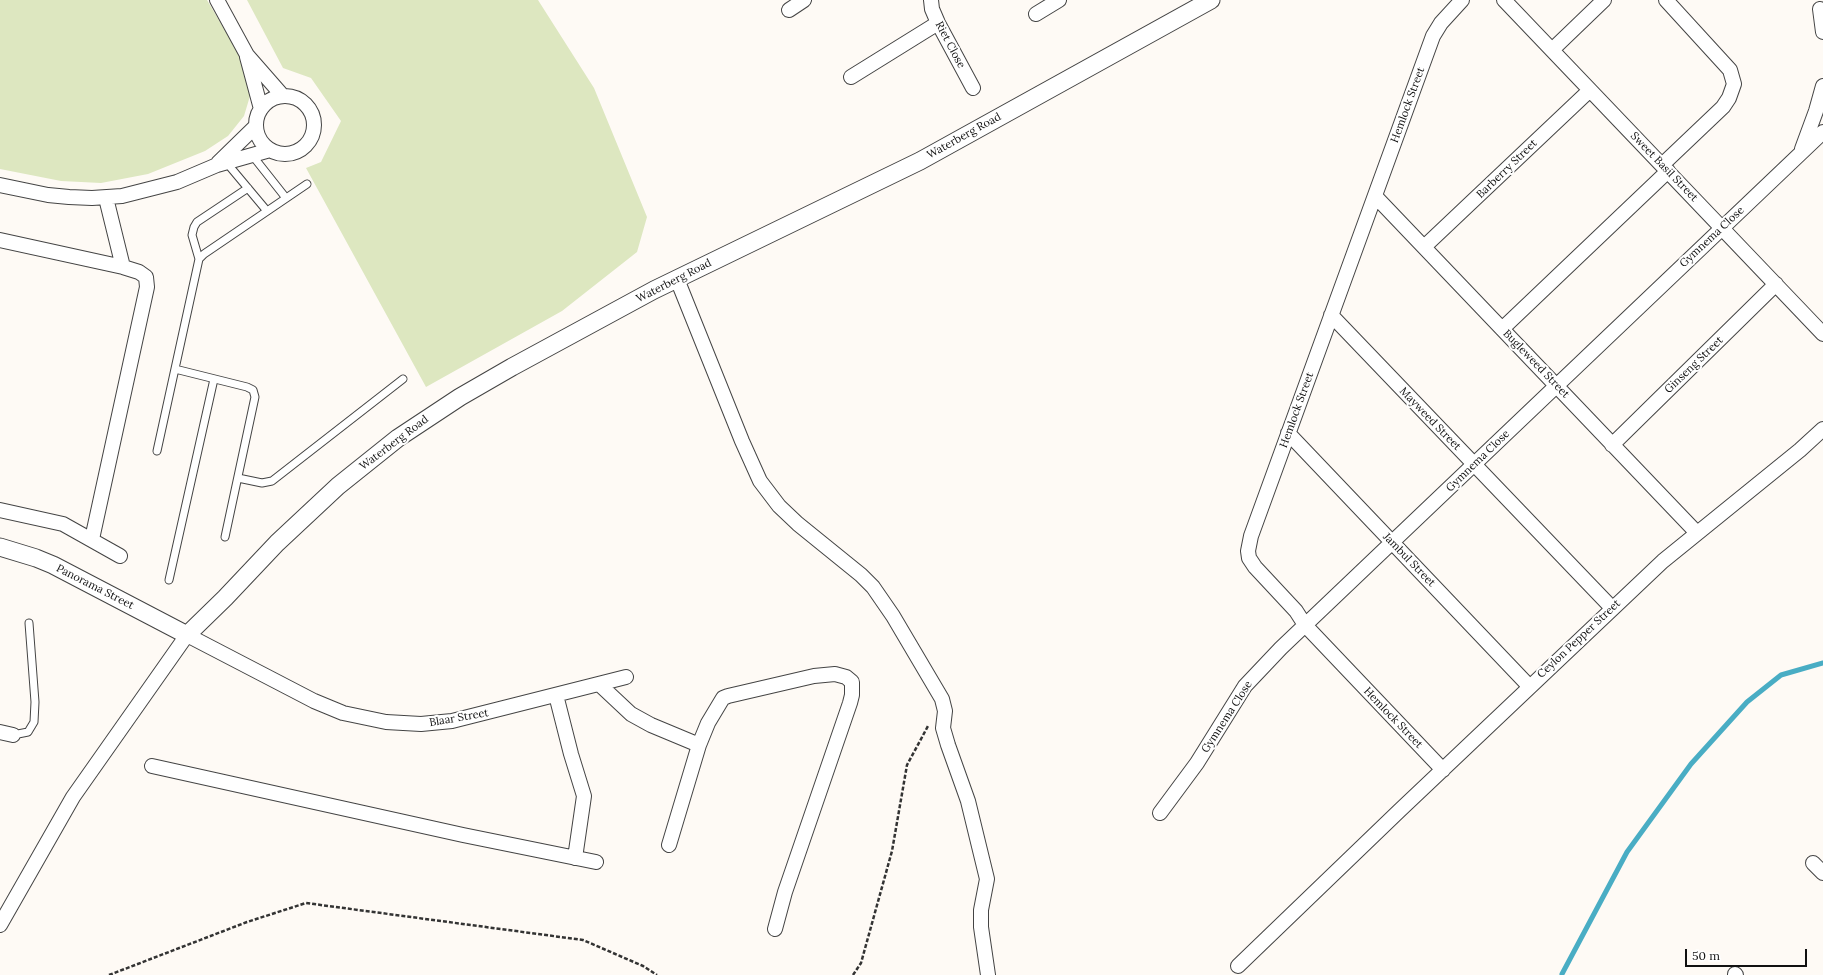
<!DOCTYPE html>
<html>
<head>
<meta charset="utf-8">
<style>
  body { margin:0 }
  #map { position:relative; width:1823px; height:975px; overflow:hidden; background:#fefaf5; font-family:Lora,serif }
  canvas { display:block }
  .scale { position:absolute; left:1685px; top:949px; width:122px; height:18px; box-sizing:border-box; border:2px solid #111; border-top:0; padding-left:5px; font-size:12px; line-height:14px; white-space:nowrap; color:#111; -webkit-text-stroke:3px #fff; paint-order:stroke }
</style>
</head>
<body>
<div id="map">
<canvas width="1823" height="975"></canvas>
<div class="scale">50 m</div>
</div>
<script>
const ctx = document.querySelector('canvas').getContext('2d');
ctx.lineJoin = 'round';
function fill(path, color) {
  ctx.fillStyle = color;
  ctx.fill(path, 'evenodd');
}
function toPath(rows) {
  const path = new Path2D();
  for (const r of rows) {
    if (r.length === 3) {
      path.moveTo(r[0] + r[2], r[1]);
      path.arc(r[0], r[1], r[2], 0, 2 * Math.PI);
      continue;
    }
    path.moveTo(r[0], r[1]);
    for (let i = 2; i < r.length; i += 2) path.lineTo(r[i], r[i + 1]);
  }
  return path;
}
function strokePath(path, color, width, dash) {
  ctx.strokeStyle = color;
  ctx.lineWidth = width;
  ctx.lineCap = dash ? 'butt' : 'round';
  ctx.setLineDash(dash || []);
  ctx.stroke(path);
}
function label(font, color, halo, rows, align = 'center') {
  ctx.font = font + ' Lora,serif';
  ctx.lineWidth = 4;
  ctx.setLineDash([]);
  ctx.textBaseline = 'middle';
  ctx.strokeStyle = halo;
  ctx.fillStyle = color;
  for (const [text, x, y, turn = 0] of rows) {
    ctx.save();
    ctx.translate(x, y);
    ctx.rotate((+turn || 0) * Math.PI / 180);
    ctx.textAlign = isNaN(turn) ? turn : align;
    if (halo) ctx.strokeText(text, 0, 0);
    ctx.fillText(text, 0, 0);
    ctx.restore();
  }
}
fill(toPath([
  [0,0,207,0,243,61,250,96,244,116,228,136,205,151,148,174,101,183,61,181,0,169],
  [247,0,538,0,594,88,647,217,637,252,562,311,426,387,306,168,321,162,341,121,311,78,283,68]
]), '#dde7c0');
strokePath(toPath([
  [1562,974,1627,852,1691,764,1747,702,1781,675,1823,663]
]), '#49adc4', 5);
const service = toPath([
  [252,155,286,198],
  [226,162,267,211],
  [199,259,192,235,194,227,197,222,248,188],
  [175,369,247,387,253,390,255,397,225,537],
  [157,451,199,259,204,254,307,184],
  [238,478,262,483,272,481,403,379],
  [169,580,214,379],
  [13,735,28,732,34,722,35,702,29,623]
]);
const minor = toPath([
  [217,0,247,55,282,95],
  [931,0,932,9,938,23,973,88],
  [1504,0,1823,334],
  [1820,9,1823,32],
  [789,10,804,0],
  [1036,14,1059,0],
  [1552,50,1604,0],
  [247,57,261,109],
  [851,77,938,23],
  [285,125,29],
  [1802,149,1816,111,1823,86],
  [218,163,256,126],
  [1662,165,1723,107,1729,98,1734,84,1730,70,1666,0],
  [0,185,48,195,69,197,92,198,122,196,177,182,217,165,270,150],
  [1375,196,1697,533],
  [0,240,123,267,106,198],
  [1424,247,1590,90],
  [677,279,742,441,760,481,779,506,798,524,861,575,873,587,893,616,942,699,945,711,943,728,948,745,968,801,987,879,981,910,981,927,988,975],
  [1331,315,1612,608],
  [1502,329,1668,171],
  [1288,433,1529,686],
  [1612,445,1776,284],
  [0,510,63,524,120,556],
  [92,539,147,287,146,277,139,272,123,267],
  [599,684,631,714,651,725,699,745],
  [556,695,571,754,584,796,575,858],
  [0,732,13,735],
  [152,766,463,835,596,862],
  [1443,770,1305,625,1296,611,1255,567,1249,558,1248,551,1251,536,1433,36,1441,23,1462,0],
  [1160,813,1197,763,1245,686,1281,648,1823,132],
  [669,845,699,745,708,723,723,698,728,696,814,676,835,674,846,677,852,682,852,695,850,703,785,892,775,929],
  [1813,863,1823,873],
  [0,925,73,797,187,635,314,701,343,713,386,722,421,724,452,721,626,677],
  [1238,966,1399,811,1663,561,1800,450,1823,429],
  [1735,974,1736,975]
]);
const tertiary = toPath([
  [0,547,36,558,53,565,187,635,225,598,277,543,338,486,398,438,460,397,512,367,654,290,920,161,1211,0]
]);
strokePath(service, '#444', 9);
strokePath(minor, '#444', 16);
strokePath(tertiary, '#444', 19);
strokePath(toPath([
  [109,975,247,922,306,903,583,940,643,966,657,975],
  [853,975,861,963,892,851,907,765,928,726]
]), '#333', 2.5, [4, 2]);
strokePath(service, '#fff', 7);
strokePath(minor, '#fff', 14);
strokePath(tertiary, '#fff', 17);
label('11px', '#111', '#fff', [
  ["Riet Close",950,45,62],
  ["Hemlock Street",1408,105,-70],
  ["Waterberg Road",964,136,-29],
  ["Sweet Basil Street",1664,167,46],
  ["Barberry Street",1507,169,-44],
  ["Gymnema Close",1712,237,-43],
  ["Waterberg Road",674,281,-27],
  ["Bugleweed Street",1536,364,46],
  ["Ginseng Street",1694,365,-44],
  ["Hemlock Street",1297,410,-70],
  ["Mayweed Street",1430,419,46],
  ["Waterberg Road",394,443,-37],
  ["Gymnema Close",1478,461,-44],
  ["Jambul Street",1409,560,46],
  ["Panorama Street",95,587,27],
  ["Ceylon Pepper Street",1579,639,-43],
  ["Gymnema Close",1227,717,-57],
  ["Blaar Street",459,718,-10],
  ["Hemlock Street",1393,718,46]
]);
</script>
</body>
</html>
